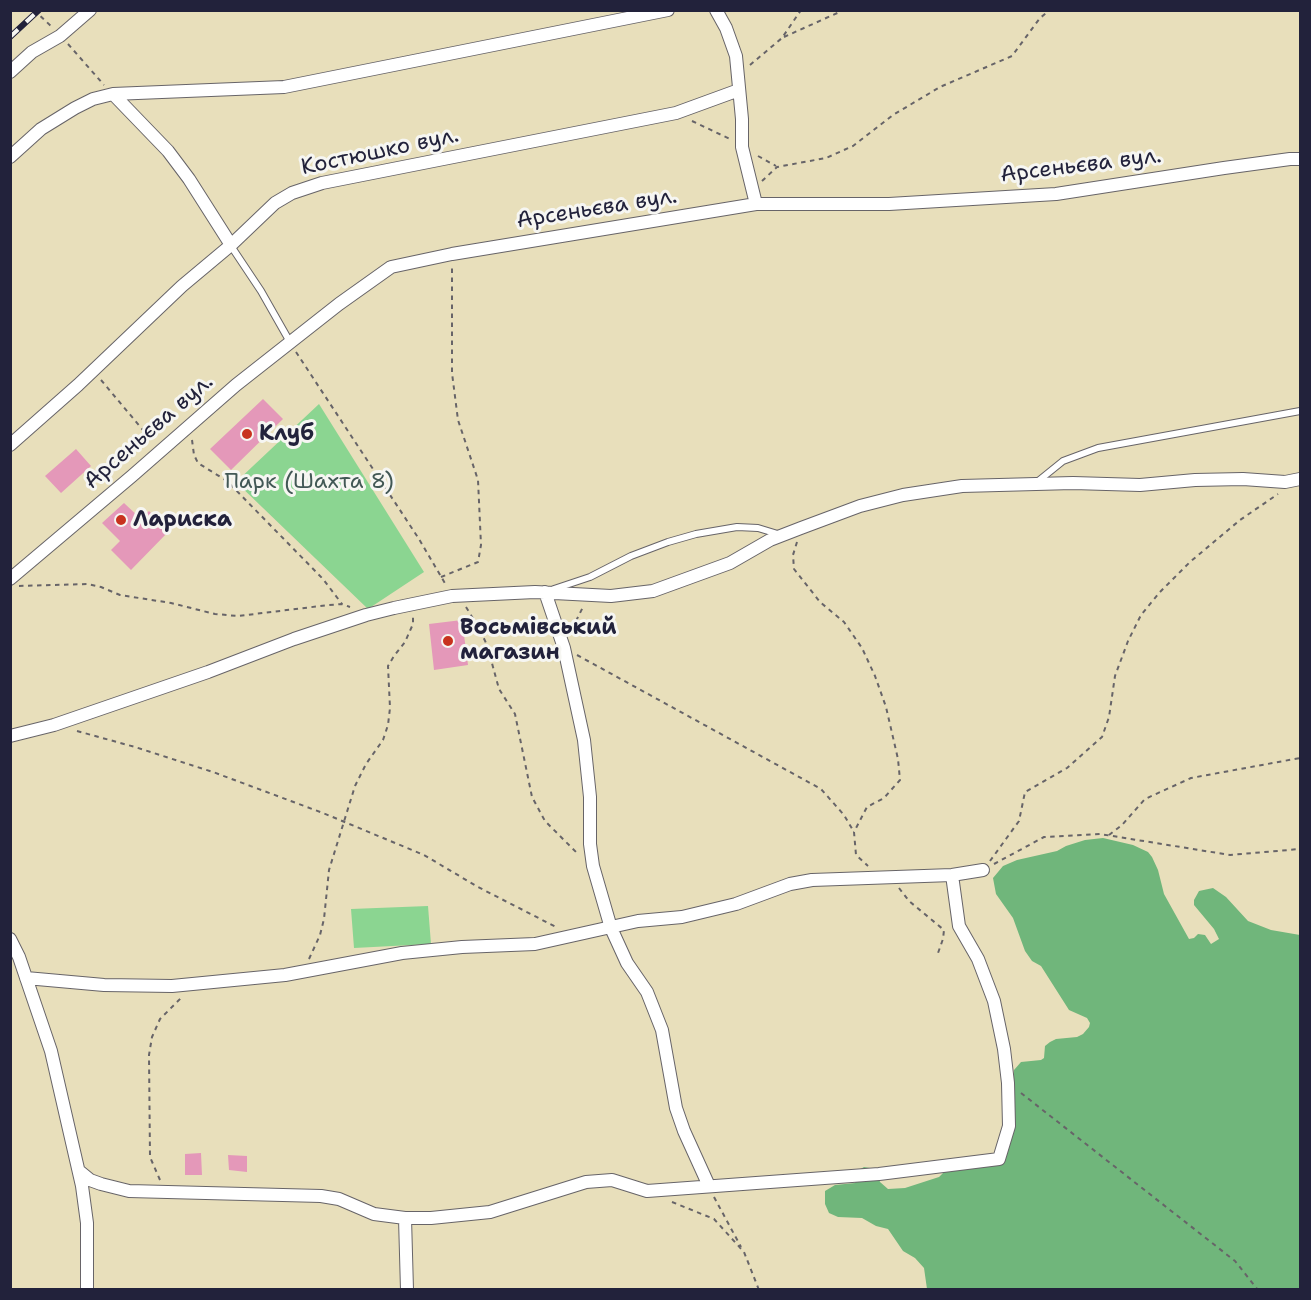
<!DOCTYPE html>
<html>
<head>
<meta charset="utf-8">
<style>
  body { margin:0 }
  #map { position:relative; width:1311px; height:1300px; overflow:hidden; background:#e8dfbb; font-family:"Shantell Sans",sans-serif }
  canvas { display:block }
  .frame { position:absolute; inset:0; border:12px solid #22223b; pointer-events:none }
</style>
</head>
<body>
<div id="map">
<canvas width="1311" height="1300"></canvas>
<div class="frame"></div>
</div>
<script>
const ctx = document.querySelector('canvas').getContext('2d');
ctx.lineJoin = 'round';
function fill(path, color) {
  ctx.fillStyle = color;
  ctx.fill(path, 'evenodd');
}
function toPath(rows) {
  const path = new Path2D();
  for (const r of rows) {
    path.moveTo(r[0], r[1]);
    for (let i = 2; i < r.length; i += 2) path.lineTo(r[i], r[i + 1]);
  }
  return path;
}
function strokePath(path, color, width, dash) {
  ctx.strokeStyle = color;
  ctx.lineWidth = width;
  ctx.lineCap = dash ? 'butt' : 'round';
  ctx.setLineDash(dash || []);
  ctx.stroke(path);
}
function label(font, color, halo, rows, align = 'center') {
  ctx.font = font + ' "Shantell Sans",sans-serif';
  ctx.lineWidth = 6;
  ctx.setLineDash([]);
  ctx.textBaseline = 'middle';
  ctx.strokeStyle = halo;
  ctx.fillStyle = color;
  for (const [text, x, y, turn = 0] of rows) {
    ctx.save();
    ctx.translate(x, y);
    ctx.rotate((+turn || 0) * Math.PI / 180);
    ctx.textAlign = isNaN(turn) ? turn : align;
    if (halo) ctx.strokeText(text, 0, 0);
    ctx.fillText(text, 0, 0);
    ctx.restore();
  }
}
fill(toPath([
  [319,404,424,572,368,609,236,482],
  [428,906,431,944,354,948,351,909]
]), '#8bd591');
fill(toPath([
  [1103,838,1133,845,1148,852,1152,857,1158,870,1164,894,1189,939,1194,938,1198,934,1205,935,1211,944,1219,939,1214,929,1194,905,1194,900,1199,891,1213,888,1226,897,1248,921,1271,930,1300,935,1300,1289,927,1289,924,1268,915,1258,903,1251,888,1229,876,1226,862,1218,838,1217,829,1213,825,1204,825,1191,835,1185,855,1183,859,1170,864,1167,876,1169,880,1182,888,1189,905,1188,939,1177,946,1170,971,1159,1008,1151,1013,1129,1014,1070,1021,1062,1041,1060,1044,1058,1045,1046,1050,1042,1056,1039,1077,1037,1083,1034,1089,1027,1090,1023,1087,1018,1069,1010,1041,966,1032,961,1025,951,1013,918,996,894,993,878,1003,866,1017,860,1057,851,1066,846,1085,840]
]), '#70b67b');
fill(toPath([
  [263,399,283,419,231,470,210,449],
  [76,449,91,466,61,493,45,476],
  [124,503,141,519,149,511,169,531,131,570,111,550,120,541,102,523],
  [462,620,468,665,434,670,429,624],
  [201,1153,202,1175,185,1175,185,1154],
  [228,1155,247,1156,247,1172,229,1170]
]), '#e498b9');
const service = toPath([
  [231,246,261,291,290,342],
  [1037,482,1063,461,1098,448,1300,411],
  [554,589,590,577,631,556,668,542,696,534,737,527,758,528,781,535]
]);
const minor = toPath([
  [716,10,726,28,736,56,742,119,742,147,756,204],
  [10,72,32,52,60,36,90,10],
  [113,94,168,151,189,179,231,245],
  [10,157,41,129,75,108,93,99,113,94,284,87,668,10],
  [10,445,78,385,182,286,231,245,275,203,292,193,322,183,676,113,739,90],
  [10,579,132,476,236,385,339,304,391,267,452,254,756,204,889,204,1056,194,1224,168,1290,159,1300,159],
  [545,592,564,648,584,740,590,797,590,844,593,866,611,928,627,963,647,992,662,1030,676,1108,684,1131,709,1186],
  [10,736,54,725,208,672,294,639,366,615,394,608,452,596,535,592,611,596,653,591,730,563,770,540,801,528,860,506,903,495,962,486,1073,483,1140,485,1195,480,1243,479,1285,482,1300,479],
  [10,939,19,957,51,1051,82,1186,87,1223,87,1290],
  [26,978,104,985,172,986,285,975,402,953,462,947,535,944,638,921,682,917,736,904,790,884,812,880,952,875,983,870],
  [79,1171,90,1180,101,1184,129,1191,321,1196,339,1199,374,1214,405,1218,431,1218,490,1212,586,1182,612,1180,647,1191,879,1174,999,1159,1009,1126,1008,1083,1004,1049,994,1001,978,959,959,926,952,875],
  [405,1218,407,1290]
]);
strokePath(service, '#676468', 8);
strokePath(minor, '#676468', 14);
strokePath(toPath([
  [34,10,52,27],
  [784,37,844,10],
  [68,44,104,85],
  [750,65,782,38,801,10],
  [692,121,730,139],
  [758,156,776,166],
  [762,181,777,167,826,158,853,146,893,115,940,87,1012,56,1040,18,1050,10],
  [296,352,419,539,446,585],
  [101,380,153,442],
  [192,440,194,455,198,463,227,481,323,579,342,604],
  [797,542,793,555,794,569,820,602,844,622,862,648,875,676,886,707,898,759,900,780,884,798,867,807,854,832,856,855,868,866],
  [441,577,478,562,481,545,478,480,458,420,452,373,452,266],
  [19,586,87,584,101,587,120,595,171,603,215,614,238,616,329,605,342,604,350,607],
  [466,607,480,630,487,645,499,689,515,714,532,797,545,821,579,855],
  [572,629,583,607],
  [577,655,821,789,844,815,854,832],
  [77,731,135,747,213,772,323,813,424,855,478,887,556,927],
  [1109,835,1122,825,1145,799,1191,778,1300,758],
  [990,861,1019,821,1025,792,1067,768,1102,737,1109,717,1115,676,1128,641,1141,615,1160,592,1190,562,1240,520,1278,494],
  [994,864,1044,837,1100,834,1230,855,1300,849],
  [899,888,909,901,944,930,943,939,938,953],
  [309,959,320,935,324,919,329,870,355,786,366,764,383,740,388,725,390,708,388,666,394,656,405,642,413,624,413,616],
  [1021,1093,1235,1261,1258,1290],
  [160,1180,150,1157,149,1055,152,1037,160,1019,181,998],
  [714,1197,741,1247],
  [672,1202,714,1219,744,1252,759,1290]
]), '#676468', 2, [4.5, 4.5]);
strokePath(service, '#fff', 6);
strokePath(minor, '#fff', 12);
const rail = toPath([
  [10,37,39,10]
]);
strokePath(rail, '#22223b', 6);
strokePath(rail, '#f6f6f2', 4, [11]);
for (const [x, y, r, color] of [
  [247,434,6,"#c8321e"],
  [121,520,6,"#c8321e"],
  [448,641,6,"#c8321e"]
]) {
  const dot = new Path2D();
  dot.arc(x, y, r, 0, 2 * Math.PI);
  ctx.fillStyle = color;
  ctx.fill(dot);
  strokePath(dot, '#f6f6f2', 2);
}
label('22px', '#22223b', '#f6f6f2', [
  ["Костюшко вул.",380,152,-12],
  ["Арсеньєва вул.",1081,166,-7],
  ["Арсеньєва вул.",597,209,-9],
  ["Арсеньєва вул.",149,432,-41]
]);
label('bold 22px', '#22223b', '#f6f6f2', [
  ["Клуб",259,434],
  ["Лариска",133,520],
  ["Восьмівський",460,628],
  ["магазин",460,653]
], 'left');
label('22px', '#425855', '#f6f6f2', [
  ["Парк (Шахта 8)",309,482]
]);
</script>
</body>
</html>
